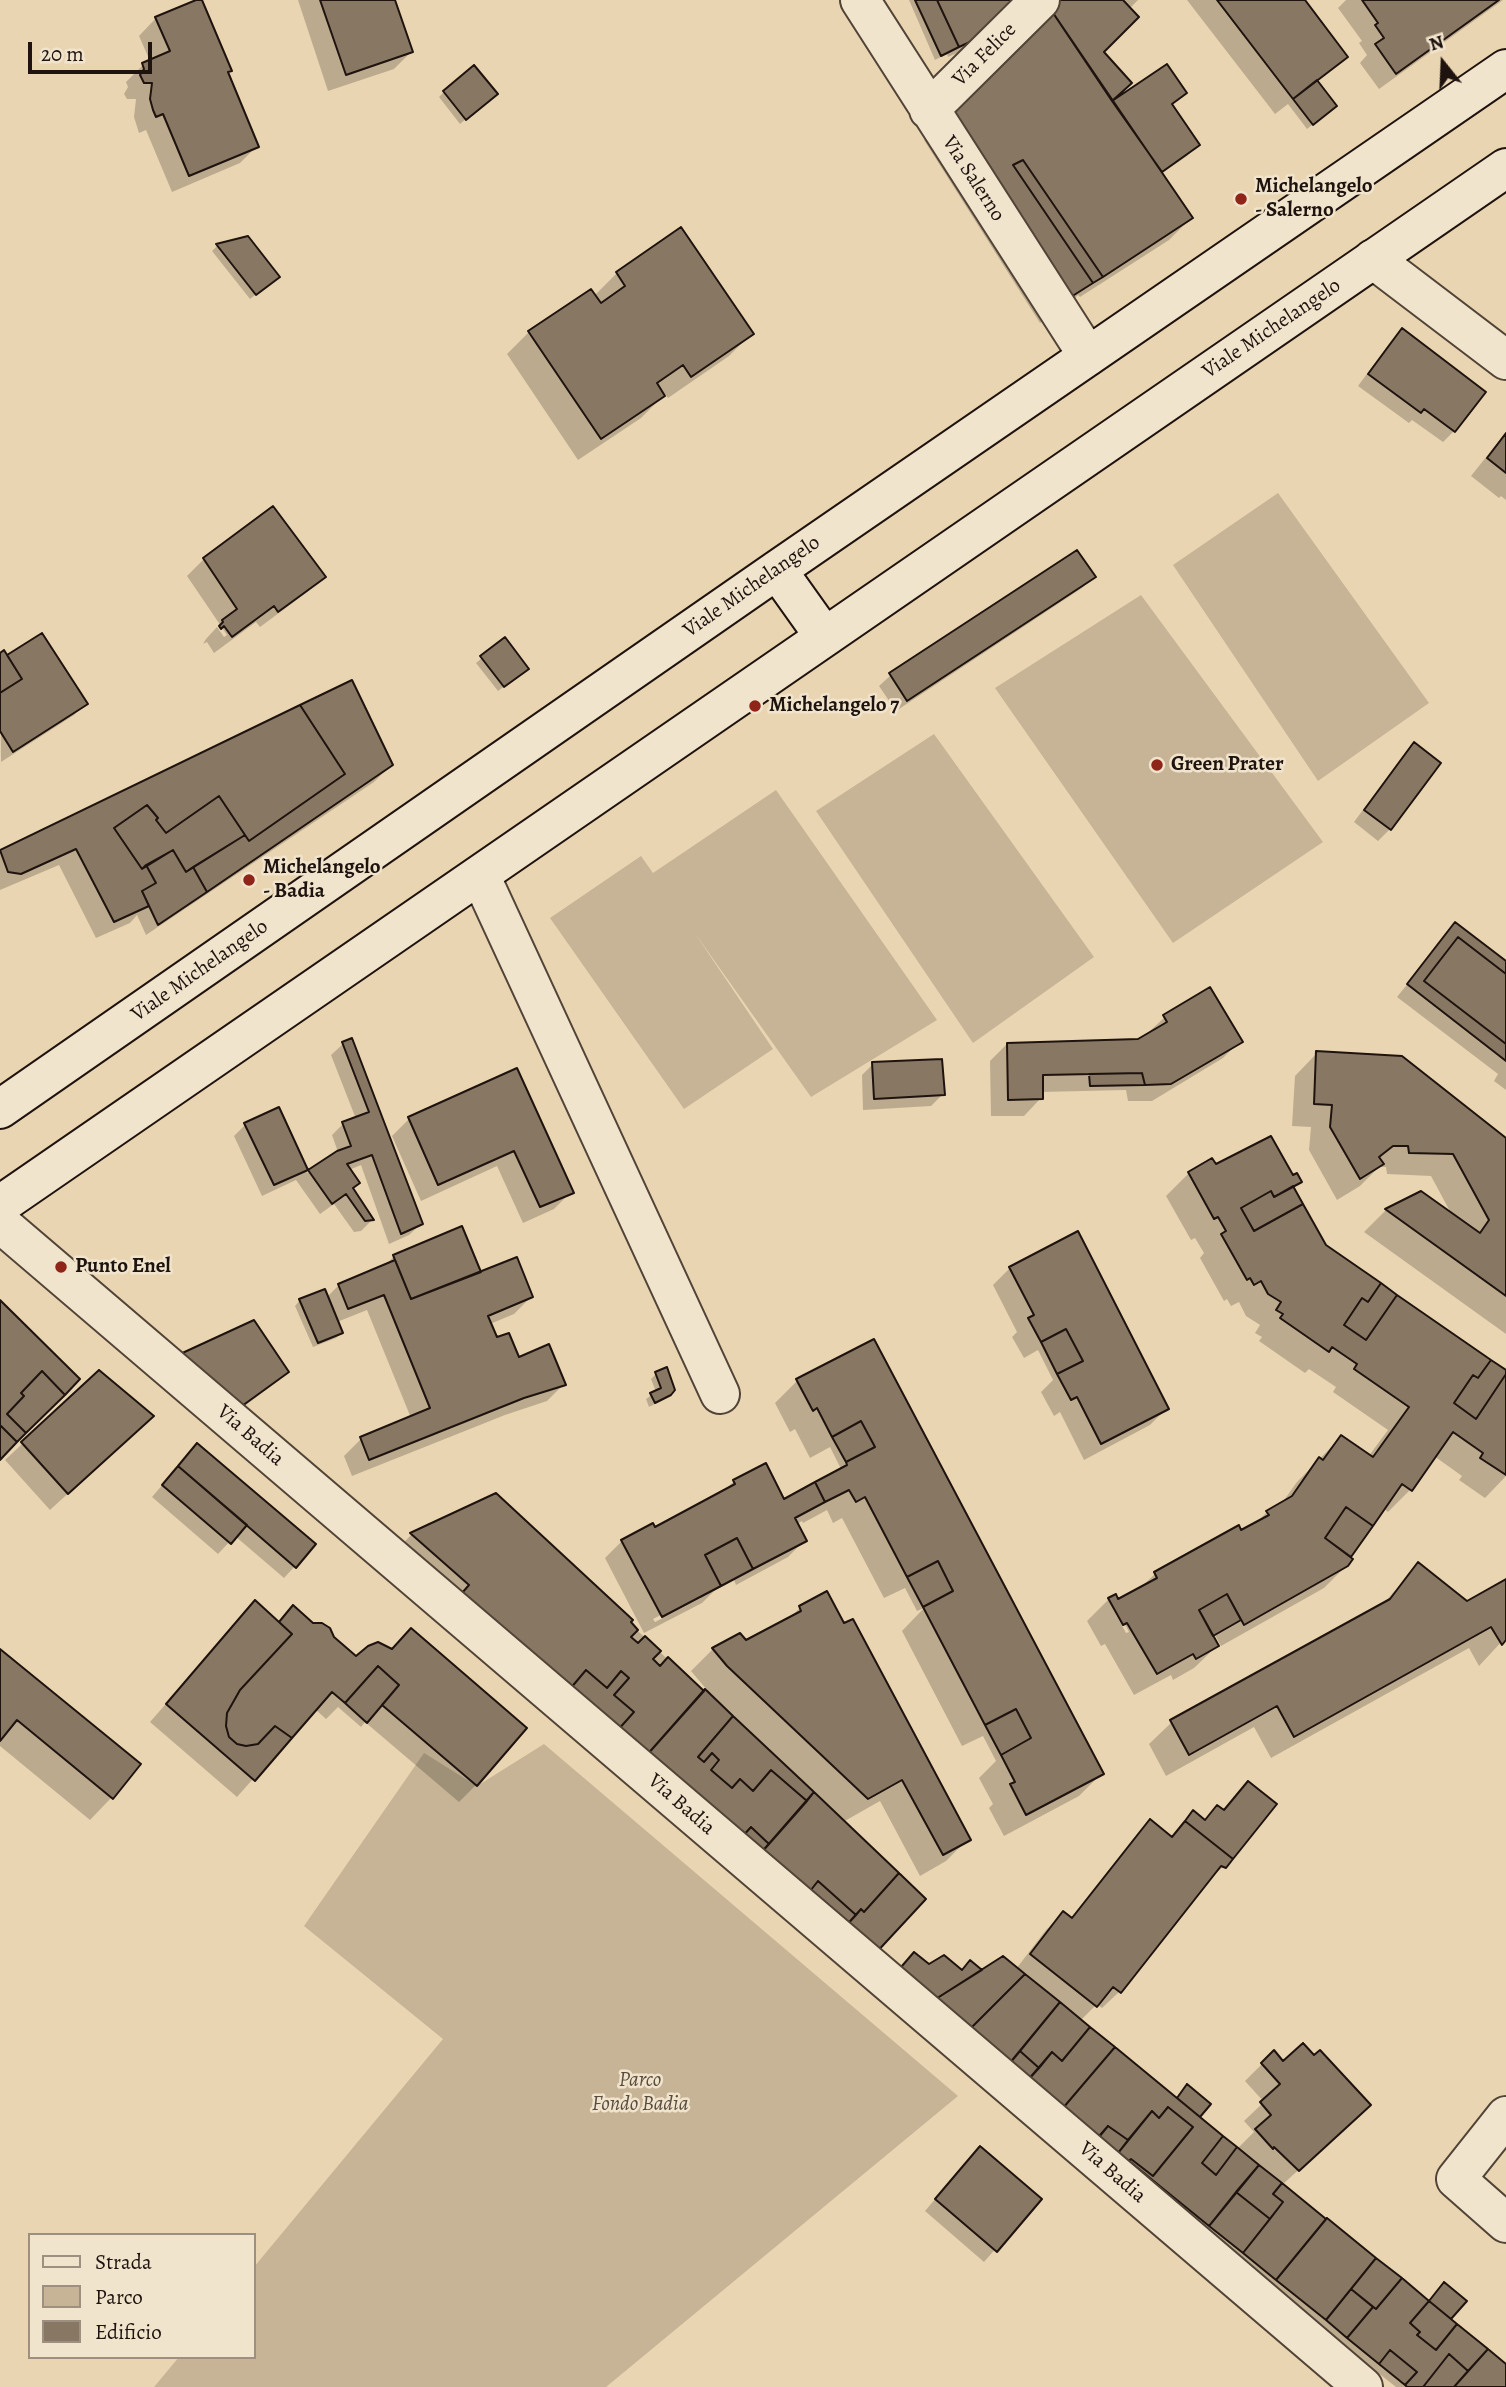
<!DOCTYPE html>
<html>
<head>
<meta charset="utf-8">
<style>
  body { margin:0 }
  #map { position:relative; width:1506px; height:2387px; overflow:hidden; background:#ead5b2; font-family:Alegreya,serif }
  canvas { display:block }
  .legend { position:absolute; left:28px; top:2233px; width:228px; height:126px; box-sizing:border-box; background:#f1e4cd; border:2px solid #9d9081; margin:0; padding:9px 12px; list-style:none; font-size:21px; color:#1e130e }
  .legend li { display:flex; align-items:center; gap:14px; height:35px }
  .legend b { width:35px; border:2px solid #9d9081 }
  .north { position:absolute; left:1408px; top:28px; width:70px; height:70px; -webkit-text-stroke:5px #f1e4cd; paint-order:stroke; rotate:342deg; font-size:19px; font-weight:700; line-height:28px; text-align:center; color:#1e130e }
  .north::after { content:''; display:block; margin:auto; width:24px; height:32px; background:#1e130e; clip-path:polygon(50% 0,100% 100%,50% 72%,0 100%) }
  .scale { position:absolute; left:28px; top:42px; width:124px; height:32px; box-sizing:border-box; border:4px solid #1e130e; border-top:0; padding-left:9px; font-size:21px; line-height:24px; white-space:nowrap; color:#1e130e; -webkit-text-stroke:5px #f1e4cd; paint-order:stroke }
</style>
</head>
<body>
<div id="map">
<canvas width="1506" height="2387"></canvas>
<ul class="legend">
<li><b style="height:9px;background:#f1e4cd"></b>Strada</li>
<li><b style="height:19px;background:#c7b496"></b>Parco</li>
<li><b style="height:19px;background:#887863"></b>Edificio</li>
</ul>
<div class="north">N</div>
<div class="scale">20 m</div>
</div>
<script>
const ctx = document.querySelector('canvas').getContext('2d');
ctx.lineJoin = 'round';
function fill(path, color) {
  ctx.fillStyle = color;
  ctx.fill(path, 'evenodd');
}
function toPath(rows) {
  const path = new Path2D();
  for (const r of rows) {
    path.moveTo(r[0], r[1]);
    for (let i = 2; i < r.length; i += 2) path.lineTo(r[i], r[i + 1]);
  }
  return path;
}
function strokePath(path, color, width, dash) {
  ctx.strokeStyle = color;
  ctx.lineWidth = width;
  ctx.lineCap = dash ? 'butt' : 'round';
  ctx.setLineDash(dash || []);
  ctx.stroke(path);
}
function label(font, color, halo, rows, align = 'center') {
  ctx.font = font + ' Alegreya,serif';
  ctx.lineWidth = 5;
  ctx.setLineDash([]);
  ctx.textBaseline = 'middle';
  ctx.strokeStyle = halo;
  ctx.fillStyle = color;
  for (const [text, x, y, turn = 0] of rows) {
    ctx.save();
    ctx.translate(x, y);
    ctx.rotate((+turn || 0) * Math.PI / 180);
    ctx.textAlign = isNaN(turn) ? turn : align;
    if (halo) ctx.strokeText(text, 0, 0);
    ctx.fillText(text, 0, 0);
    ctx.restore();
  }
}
fill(toPath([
  [1278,493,1429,703,1318,781,1173,565],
  [1141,595,1323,842,1173,943,995,688],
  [934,734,1094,957,973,1043,816,811],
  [776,790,937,1020,811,1097,694,932,773,1049,684,1109,550,918,641,856,653,873],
  [544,1744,958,2096,606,2387,154,2387,179,2357,254,2357,254,2267,443,2039,304,1926,424,1753,477,1786]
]), '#c7b496');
fill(toPath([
  [200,0,230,71,227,74,257,146,240,163,172,192,146,130,139,133,134,117,136,99,127,99,124,94,128,87,126,82,143,65,150,61,139,36,156,18],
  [298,0,393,0,411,52,394,69,328,91],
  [909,0,1018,0,994,36,948,57,947,54,935,60],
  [1058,0,1138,0,1129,9,1102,52,1110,103,1185,93,1171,106,1198,145,1187,156,1161,174,1191,218,1169,240,1080,297,1078,295,1068,305,1040,323,924,140],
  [1187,0,1302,0,1346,57,1317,82,1330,111,1307,129,1288,104,1275,114],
  [1346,0,1503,0,1379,89,1360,63,1367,55,1359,43,1362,41,1338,8],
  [444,92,490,99,460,124,439,97],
  [681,230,751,334,729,356,668,398,665,394,641,418,578,460,507,354,529,332,590,291,594,296,617,273],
  [247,238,272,282,250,299,212,251,217,246],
  [1402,330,1454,431,1443,442,1412,420,1409,423,1358,386,1391,341],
  [1506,432,1506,500,1501,496,1499,498,1471,476],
  [273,509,323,576,306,593,260,627,256,622,214,653,207,642,203,644,206,639,217,627,224,637,227,635,187,576,204,559],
  [1094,577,1082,588,896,711,879,686,891,675],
  [504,640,521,674,498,691,476,663],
  [0,655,86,703,74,715,1,762],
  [352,683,391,765,374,782,146,935,137,915,130,923,96,938,59,865,0,890,0,851],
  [1414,745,1438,763,1390,829,1378,841,1354,822,1403,756],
  [1456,924,1506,963,1506,1090,1494,1081,1498,1074,1397,997],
  [1165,1017,1240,1041,1223,1058,1152,1101,1128,1101,1126,1090,1041,1092,1041,1098,1024,1116,991,1116,990,1061,1007,1044,1139,1041],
  [343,1044,421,1224,409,1235,389,1244,361,1165,349,1170,358,1183,352,1189,372,1220,361,1231,354,1232,334,1204,320,1214,296,1180,262,1196,234,1136,245,1125,278,1109,307,1173,338,1152,332,1135,343,1124,356,1119,331,1055],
  [1317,1053,1506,1140,1506,1334,1364,1232,1386,1210,1421,1193,1452,1215,1431,1176,1387,1174,1386,1167,1379,1167,1360,1186,1337,1200,1309,1150,1311,1127,1292,1126,1295,1076],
  [873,1064,943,1094,931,1106,863,1110,862,1075],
  [516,1070,571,1192,554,1209,523,1223,497,1166,421,1201,392,1136,409,1119],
  [1212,1161,1215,1167,1292,1177,1300,1181,1293,1188,1325,1246,1506,1373,1506,1476,1485,1498,1459,1480,1462,1476,1434,1456,1411,1489,1388,1512,1383,1508,1349,1558,1347,1565,1324,1588,1221,1646,1215,1635,1212,1637,1217,1646,1194,1668,1173,1680,1171,1675,1134,1695,1105,1644,1101,1646,1087,1621,1109,1599,1118,1601,1139,1589,1155,1574,1254,1525,1267,1512,1282,1503,1297,1482,1341,1437,1368,1457,1388,1430,1333,1392,1336,1387,1309,1369,1305,1373,1259,1341,1262,1337,1255,1333,1260,1325,1246,1316,1239,1302,1231,1306,1227,1299,1224,1301,1200,1258,1204,1253,1195,1238,1191,1240,1166,1196,1189,1173],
  [1113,1609,1117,1609,1129,1632,1126,1633],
  [394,1256,480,1273,531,1297,514,1314,490,1324,496,1339,518,1359,564,1384,547,1401,505,1415,352,1476,344,1456,361,1439,411,1418,367,1310,337,1322,341,1333,336,1338,313,1347,295,1306,300,1300,327,1297,339,1285,384,1267],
  [1010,1268,1167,1408,1150,1425,1084,1460,1060,1412,1054,1416,1041,1392,1053,1380,1038,1350,1024,1358,1012,1337,1017,1332,993,1285],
  [253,1322,287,1371,275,1383,230,1417],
  [99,1372,134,1433,50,1510,5,1460],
  [656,1374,669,1394,663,1400,649,1407,646,1399,656,1392,651,1379],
  [797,1381,1101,1774,1079,1796,1004,1836,989,1808,993,1804,979,1778,996,1761,983,1736,962,1746,902,1631,924,1608,917,1611,905,1588,884,1598,842,1518,833,1523,827,1510,803,1523,802,1521,797,1524,805,1540,788,1557,736,1585,734,1580,714,1591,702,1603,644,1633,605,1558,622,1541,654,1529,722,1493,734,1481,783,1501,841,1469,830,1447,810,1458,795,1429,790,1432,775,1403],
  [701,1594,701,1598,655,1622,653,1619],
  [186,1457,295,1566,284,1578,235,1536,218,1554,152,1497],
  [495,1495,703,1693,707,1690,691,1671,713,1649,746,1642,787,1620,800,1608,968,1839,946,1861,920,1876,880,1801,843,1822,390,1557,411,1535],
  [1418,1565,1467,1603,1506,1581,1506,1637,1479,1666,1469,1648,1271,1758,1254,1727,1166,1776,1149,1744,1172,1722,1382,1605],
  [255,1602,277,1623,293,1607,333,1638,476,1785,459,1802,365,1722,361,1727,338,1707,326,1719,315,1709,237,1797,150,1722],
  [0,1652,112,1797,90,1820,0,1746],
  [1248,1783,1224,1866,1205,1883,1119,1992,1102,2008,1097,2004,1080,2021,1176,2100,1182,2092,1209,2104,1198,2117,1237,2149,1254,2132,1244,2121,1264,2102,1245,2081,1262,2064,1351,2122,1282,2185,1428,2302,1439,2290,1464,2301,1448,2319,1506,2366,1506,2387,1396,2387,1372,2368,1366,2374,1337,2350,1343,2344,1320,2324,1314,2330,886,1985,914,1954,929,1966,961,1971,1016,1969,1046,1930,1063,1913,1070,1919,1133,1839,1150,1822,1171,1838,1194,1813,1204,1821,1217,1807,1223,1811],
  [969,2159,1039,2199,984,2262,925,2211]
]), '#0003');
const building = toPath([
  [196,0,202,0,232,71,228,72,259,147,189,176,163,114,156,117,153,110,150,99,152,83,144,83,140,75,144,69,142,63,170,51,155,17,196,0],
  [320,0,395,0,413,52,346,75,320,0],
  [915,0,937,0,959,47,941,56,915,0],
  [937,0,1020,0,1007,25,959,47,937,0],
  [1056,0,1123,0,1139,17,1104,52,1132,83,1112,101,1049,7,1056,0],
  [1217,0,1305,0,1348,57,1293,99,1217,0],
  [1362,0,1499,0,1396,74,1375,44,1384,38,1375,25,1378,23,1362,0],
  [1049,7,1193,218,1103,277,1023,160,1013,165,1093,283,1063,302,950,113,1049,7],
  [1167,64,1187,93,1172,104,1200,145,1162,172,1112,101,1167,64],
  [474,65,498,94,466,120,443,91,474,65],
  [1317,80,1337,106,1313,125,1293,99,1317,80],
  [1023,160,1103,277,1093,283,1013,165,1023,160],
  [681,227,754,334,691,377,683,365,657,383,665,396,601,439,528,331,591,289,601,303,625,286,616,272,681,227],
  [248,236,280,277,256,295,216,244,248,236],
  [1402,328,1486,392,1455,432,1424,409,1421,413,1368,374,1402,328],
  [1506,433,1506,473,1487,458,1506,433],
  [273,506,326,577,278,612,274,606,232,637,224,626,221,629,219,626,223,622,222,620,237,609,203,558,273,506],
  [1077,550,1096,577,907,701,889,673,1077,550],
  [42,633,88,704,13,752,0,731,0,693,22,679,7,655,42,633],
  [505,637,529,669,504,687,480,656,505,637],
  [4,650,22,679,0,693,0,653,4,650],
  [352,680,393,765,207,892,193,867,245,835,249,841,345,774,300,705,352,680],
  [300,705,345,774,249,841,219,796,166,833,156,820,158,818,147,805,114,828,142,869,146,865,156,883,142,891,149,906,114,922,76,849,21,874,8,872,0,850,300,705],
  [1414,742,1441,763,1391,830,1364,810,1414,742],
  [219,796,245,835,186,872,173,850,142,869,114,828,147,805,158,818,156,820,166,833,219,796],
  [173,850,186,872,193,867,207,892,158,925,142,891,156,883,146,865,173,850],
  [1455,922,1506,961,1506,974,1458,937,1424,981,1506,1044,1506,1061,1407,984,1455,922],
  [1458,937,1506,974,1506,1044,1424,981,1458,937],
  [1210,987,1243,1042,1171,1084,1145,1085,1142,1073,1043,1075,1043,1099,1008,1100,1007,1043,1138,1039,1167,1022,1163,1015,1210,987],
  [352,1038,423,1224,401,1234,372,1155,347,1164,360,1183,353,1188,374,1220,365,1221,346,1194,332,1204,308,1170,337,1151,351,1146,342,1122,369,1112,342,1042,352,1038],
  [1316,1051,1402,1056,1506,1138,1506,1296,1385,1209,1421,1191,1480,1233,1489,1220,1453,1154,1409,1153,1408,1146,1393,1146,1379,1157,1384,1164,1360,1179,1330,1127,1332,1105,1314,1104,1316,1051],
  [942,1059,945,1095,874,1099,872,1062,942,1059],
  [517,1068,574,1193,540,1207,514,1151,438,1185,408,1117,517,1068],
  [1142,1073,1145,1085,1090,1086,1089,1074,1142,1073],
  [279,1107,308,1170,274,1185,244,1123,279,1107],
  [1271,1136,1293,1175,1297,1173,1302,1182,1274,1197,1271,1191,1241,1208,1254,1231,1303,1204,1326,1245,1381,1283,1368,1302,1362,1298,1344,1325,1366,1340,1397,1295,1491,1360,1478,1378,1473,1375,1454,1403,1476,1419,1506,1374,1506,1475,1480,1458,1483,1453,1453,1432,1412,1491,1402,1484,1373,1526,1346,1507,1325,1538,1353,1559,1348,1566,1244,1625,1227,1594,1199,1610,1219,1646,1196,1659,1193,1654,1157,1674,1127,1623,1123,1625,1108,1598,1116,1594,1118,1599,1157,1578,1154,1572,1239,1525,1241,1530,1269,1515,1266,1511,1292,1496,1319,1457,1323,1460,1341,1435,1373,1457,1409,1407,1354,1369,1357,1364,1332,1347,1329,1352,1280,1318,1283,1314,1276,1310,1281,1302,1268,1294,1261,1281,1254,1285,1250,1278,1247,1280,1221,1234,1226,1231,1218,1217,1214,1219,1188,1172,1212,1158,1216,1164,1271,1136],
  [1293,1186,1303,1204,1254,1231,1241,1208,1271,1191,1274,1197,1293,1186],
  [462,1226,481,1272,411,1299,393,1255,462,1226],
  [1078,1231,1169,1409,1101,1444,1077,1397,1071,1400,1057,1374,1083,1361,1066,1329,1041,1342,1028,1318,1034,1315,1009,1267,1078,1231],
  [517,1257,533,1297,488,1316,497,1337,509,1333,519,1357,549,1344,566,1385,524,1398,369,1460,360,1437,430,1408,384,1295,348,1309,338,1284,395,1260,411,1299,517,1257],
  [1381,1283,1397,1295,1366,1340,1344,1325,1362,1298,1368,1302,1381,1283],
  [325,1289,343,1333,318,1343,299,1299,325,1289],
  [0,1300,80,1379,65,1395,42,1371,21,1393,24,1396,7,1414,26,1433,17,1442,0,1425,0,1300],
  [254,1320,289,1372,242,1406,178,1355,254,1320],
  [1066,1329,1083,1361,1057,1374,1041,1342,1066,1329],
  [874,1339,1104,1774,1026,1815,1010,1784,1015,1782,1001,1755,1031,1738,1016,1709,985,1725,923,1607,953,1591,938,1561,907,1577,865,1497,856,1502,849,1490,825,1502,815,1482,847,1465,846,1462,875,1447,861,1421,832,1437,817,1408,813,1411,796,1379,874,1339],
  [1491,1360,1506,1370,1506,1374,1476,1419,1454,1403,1473,1375,1478,1378,1491,1360],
  [667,1367,675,1390,671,1395,655,1403,650,1393,661,1388,655,1372,667,1367],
  [99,1370,154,1416,68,1494,21,1442,99,1370],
  [42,1371,65,1395,26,1433,7,1414,24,1396,21,1393,42,1371],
  [861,1421,875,1447,846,1462,832,1437,861,1421],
  [0,1425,17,1442,0,1460,0,1425],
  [197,1443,316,1544,296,1568,178,1466,197,1443],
  [766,1463,784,1499,815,1482,825,1502,795,1518,807,1541,753,1569,737,1538,705,1555,721,1586,662,1617,621,1540,653,1523,655,1527,735,1484,733,1480,766,1463],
  [178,1466,247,1525,231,1544,162,1485,178,1466],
  [496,1493,633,1620,631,1622,638,1630,631,1637,638,1643,645,1636,661,1651,653,1659,660,1666,668,1657,704,1691,646,1756,617,1731,634,1712,614,1695,629,1678,621,1671,607,1688,586,1670,570,1689,462,1593,469,1585,410,1533,496,1493],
  [1346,1507,1373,1526,1351,1557,1325,1538,1346,1507],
  [737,1538,753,1569,721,1586,705,1555,737,1538],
  [938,1561,953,1591,923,1607,907,1577,938,1561],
  [1418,1562,1467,1601,1506,1579,1506,1640,1502,1645,1491,1627,1294,1737,1277,1706,1189,1755,1170,1720,1390,1599,1418,1562],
  [827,1591,844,1623,853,1619,971,1840,943,1855,902,1780,868,1799,727,1666,712,1648,740,1633,746,1640,801,1611,799,1606,827,1591],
  [1227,1594,1241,1620,1213,1636,1199,1610,1227,1594],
  [255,1600,292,1634,240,1690,227,1713,226,1726,229,1737,237,1744,246,1746,258,1744,275,1726,292,1738,255,1781,166,1704,255,1600],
  [293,1605,313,1623,322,1623,330,1628,334,1637,356,1656,368,1646,378,1642,392,1649,411,1628,527,1728,477,1786,382,1705,399,1685,378,1666,345,1703,332,1692,292,1738,275,1726,258,1744,246,1746,237,1744,229,1737,226,1726,227,1713,240,1690,292,1634,279,1622,293,1605],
  [0,1649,141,1764,113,1799,17,1720,0,1741,0,1649],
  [378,1666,399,1685,367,1723,345,1703,378,1666],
  [586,1670,607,1688,621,1671,629,1678,614,1695,634,1712,617,1731,570,1689,586,1670],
  [705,1689,733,1716,698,1757,704,1762,712,1753,719,1760,711,1770,732,1788,740,1779,753,1791,771,1770,807,1801,769,1844,751,1827,742,1837,646,1756,705,1689],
  [1016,1709,1031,1738,1001,1755,985,1725,1016,1709],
  [733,1716,814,1792,807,1801,771,1770,753,1791,740,1779,732,1788,711,1770,719,1760,712,1753,704,1762,698,1757,733,1716],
  [1248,1781,1277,1804,1233,1859,1185,1821,1193,1810,1205,1820,1217,1805,1224,1810,1248,1781],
  [814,1792,899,1873,864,1912,861,1909,856,1915,818,1881,807,1895,760,1854,814,1792],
  [1150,1819,1172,1837,1185,1821,1233,1859,1226,1868,1221,1866,1121,1993,1113,1987,1097,2007,1030,1954,1063,1911,1072,1918,1150,1819],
  [751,1827,769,1844,760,1854,742,1837,751,1827],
  [899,1873,926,1899,874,1955,844,1928,861,1909,864,1912,899,1873],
  [818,1881,856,1915,844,1928,807,1895,818,1881],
  [914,1952,929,1964,944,1955,962,1970,970,1960,982,1970,931,2002,896,1973,914,1952],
  [1003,1956,1025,1974,968,2031,931,2002,1003,1956],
  [1025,1974,1060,2002,1009,2064,968,2031,1025,1974],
  [1060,2002,1090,2027,1062,2061,1052,2052,1039,2068,1020,2051,1060,2002],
  [1090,2027,1115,2047,1063,2108,1028,2080,1052,2052,1062,2061,1090,2027],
  [1303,2043,1314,2055,1320,2050,1371,2105,1299,2171,1274,2147,1273,2149,1255,2129,1271,2115,1260,2102,1280,2084,1261,2063,1274,2050,1283,2061,1303,2043],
  [1115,2047,1223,2136,1202,2163,1216,2175,1237,2147,1259,2165,1209,2226,1129,2161,1131,2159,1153,2176,1193,2127,1168,2107,1159,2118,1152,2111,1128,2140,1108,2126,1099,2137,1063,2108,1115,2047],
  [1020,2051,1039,2068,1028,2080,1005,2069,1020,2051],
  [1187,2084,1211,2104,1200,2117,1177,2098,1187,2084],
  [1168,2107,1193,2127,1153,2176,1131,2159,1129,2161,1118,2153,1152,2111,1159,2118,1168,2107],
  [1108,2126,1128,2140,1118,2153,1121,2155,1116,2160,1094,2142,1108,2126],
  [1223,2136,1237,2147,1216,2175,1202,2163,1223,2136],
  [980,2146,1042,2199,997,2252,935,2199,980,2146],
  [1259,2165,1282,2183,1273,2194,1283,2202,1270,2219,1236,2192,1259,2165],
  [1282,2183,1326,2219,1276,2280,1243,2253,1283,2202,1273,2194,1282,2183],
  [1236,2192,1270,2219,1243,2253,1209,2226,1236,2192],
  [1327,2218,1376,2258,1326,2320,1276,2280,1327,2218],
  [1376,2258,1402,2278,1376,2309,1351,2289,1376,2258],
  [1402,2278,1429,2301,1410,2323,1420,2332,1417,2335,1436,2350,1457,2324,1488,2349,1468,2371,1449,2354,1423,2387,1407,2387,1405,2385,1417,2372,1390,2350,1379,2364,1347,2338,1373,2307,1376,2309,1402,2278],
  [1444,2282,1467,2301,1451,2319,1429,2301,1444,2282],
  [1351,2289,1373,2307,1347,2338,1326,2320,1351,2289],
  [1429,2301,1457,2324,1436,2350,1417,2335,1420,2332,1410,2323,1429,2301],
  [1488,2349,1506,2364,1506,2387,1454,2387,1488,2349],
  [1390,2350,1417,2372,1405,2385,1379,2364,1390,2350],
  [1449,2354,1468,2371,1454,2387,1423,2387,1449,2354]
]);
fill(building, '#887863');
strokePath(building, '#1e130e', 2);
const street = toPath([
  [860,0,1088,356],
  [929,110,1040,0],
  [1373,259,1506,360],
  [480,875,720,1394],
  [0,1223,1363,2387],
  [1506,2116,1456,2179,1506,2223]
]);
const secondary = toPath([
  [777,570,824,636],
  [0,1109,777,570,1506,69],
  [0,1205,1506,168]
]);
strokePath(street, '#514437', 42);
strokePath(secondary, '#1e130e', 42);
strokePath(street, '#f1e4cd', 38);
strokePath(secondary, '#f1e4cd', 38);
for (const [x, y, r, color] of [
  [1241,199,7,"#8f2418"],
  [755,706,7,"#8f2418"],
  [1157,765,7,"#8f2418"],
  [249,880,7,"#8f2418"],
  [61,1267,7,"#8f2418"]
]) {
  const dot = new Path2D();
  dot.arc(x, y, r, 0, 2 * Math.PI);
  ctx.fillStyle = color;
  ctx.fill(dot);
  strokePath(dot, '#f1e4cd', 2.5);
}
label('21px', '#1e130e', '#f1e4cd', [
  ["Via Felice",985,55,-45],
  ["Via Salerno",973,179,57],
  ["Viale Michelangelo",1272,329,-34],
  ["Viale Michelangelo",752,587,-35],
  ["Viale Michelangelo",200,971,-35],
  ["Via Badia",250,1436,41],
  ["Via Badia",681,1805,41],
  ["Via Badia",1112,2173,41]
]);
label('bold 21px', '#1e130e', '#f1e4cd', [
  ["Michelangelo",1255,187],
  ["- Salerno",1255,211],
  ["Michelangelo 7",769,706],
  ["Green Prater",1171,765],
  ["Michelangelo",263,868],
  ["- Badia",263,892],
  ["Punto Enel",75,1267]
], 'left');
label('italic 21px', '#594b3e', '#f1e4cd', [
  ["Parco",640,2081],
  ["Fondo Badia",640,2105]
]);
</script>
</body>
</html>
